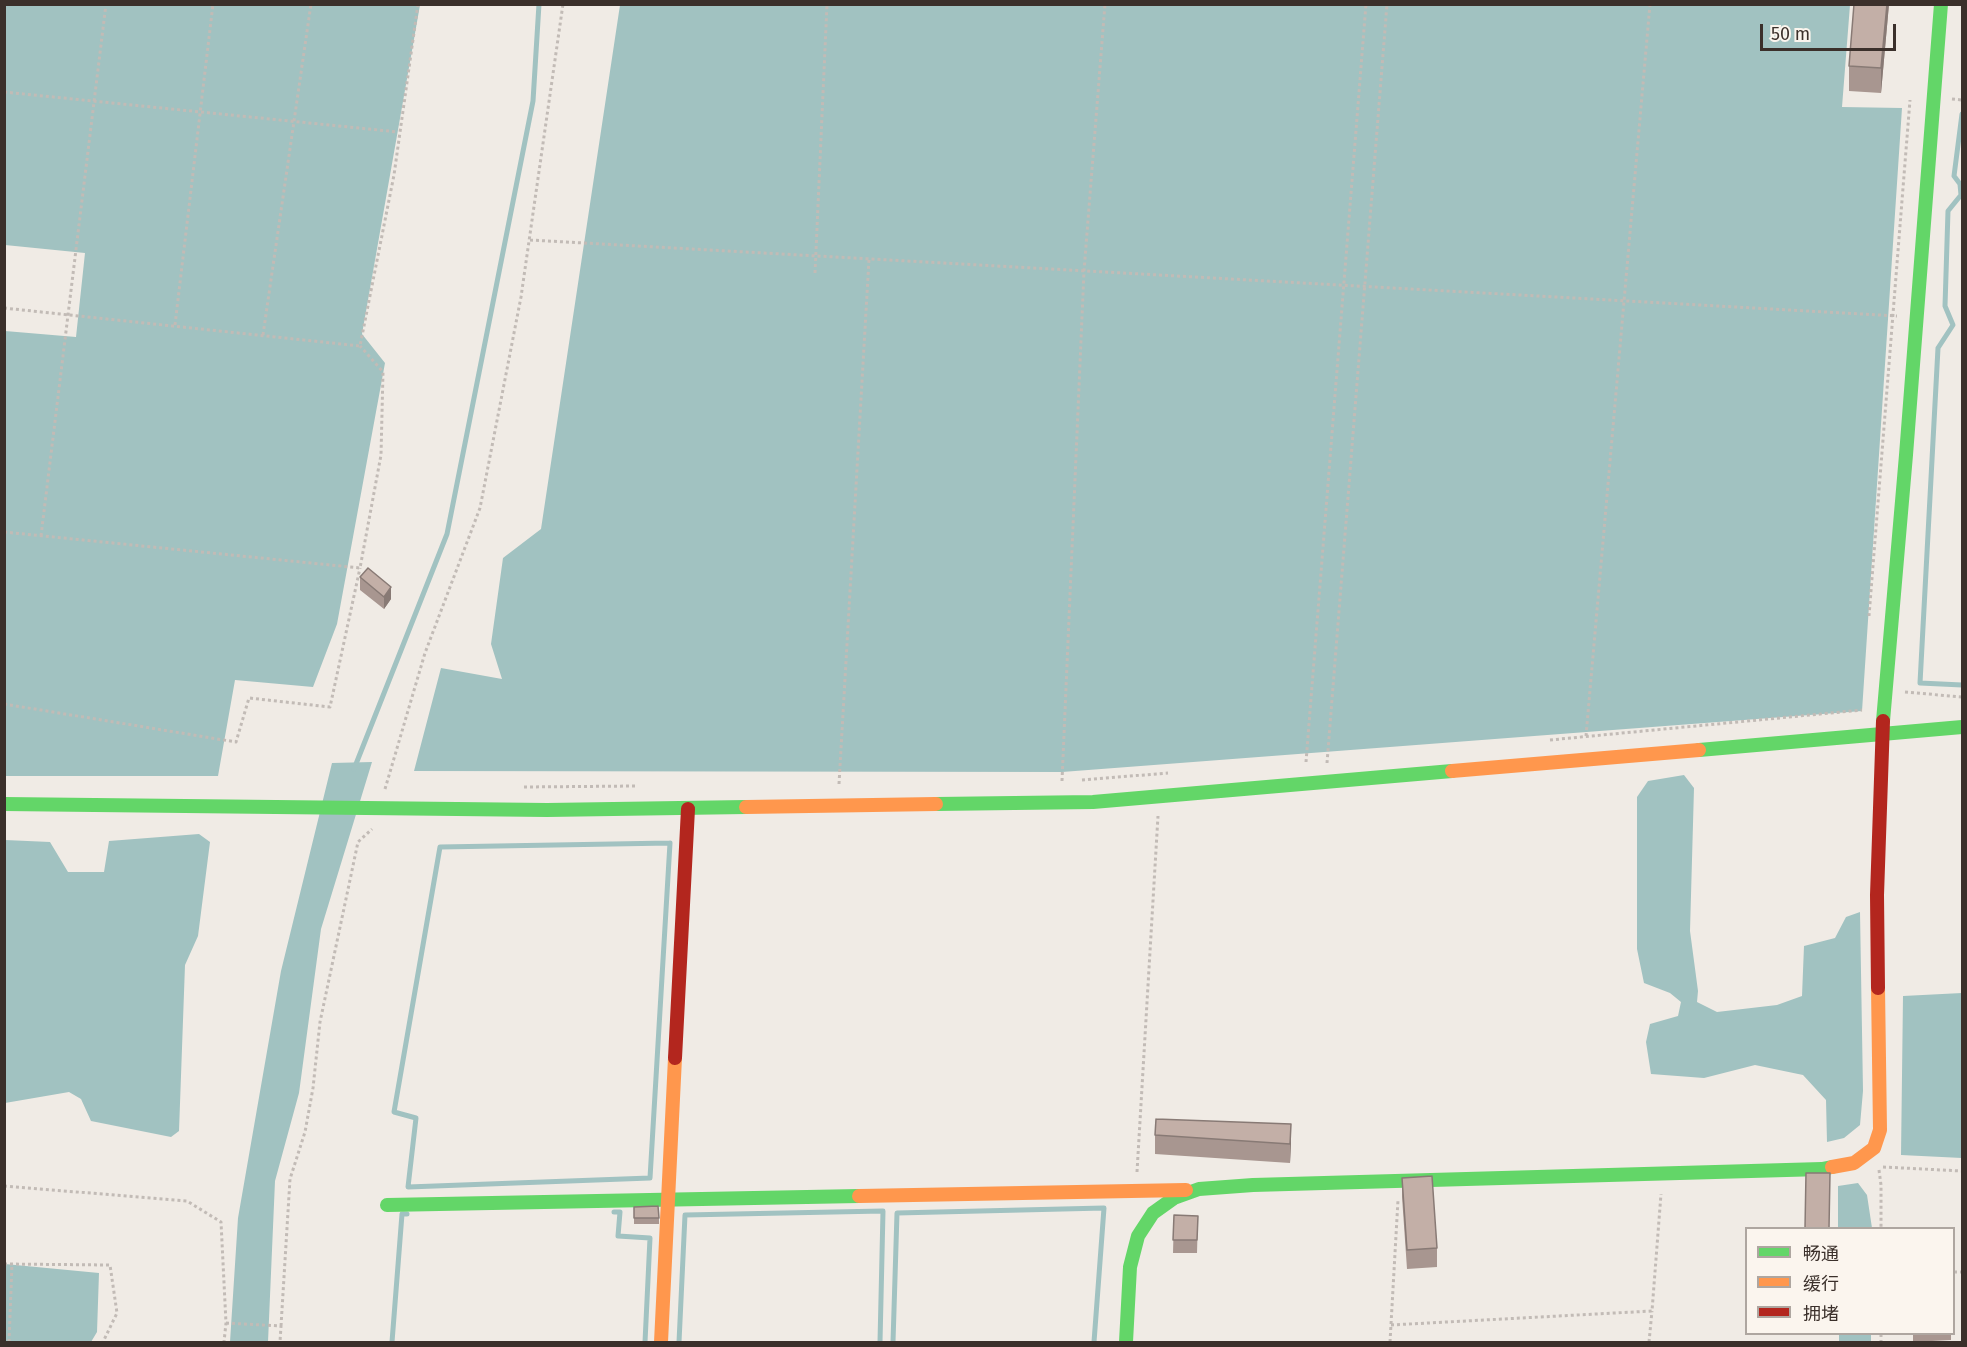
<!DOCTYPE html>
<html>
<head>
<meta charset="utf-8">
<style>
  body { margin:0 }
  #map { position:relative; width:1967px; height:1347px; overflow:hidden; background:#f0ebe5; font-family:"Fira Sans","Noto Sans SC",sans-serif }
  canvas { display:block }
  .frame { position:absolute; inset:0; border:6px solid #3b302b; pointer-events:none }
  .legend { position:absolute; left:1745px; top:1227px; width:210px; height:108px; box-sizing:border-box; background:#fbf5ee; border:2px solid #aea6a0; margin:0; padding:8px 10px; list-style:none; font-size:18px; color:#3b302b }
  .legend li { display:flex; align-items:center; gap:12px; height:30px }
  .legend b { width:30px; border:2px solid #aea6a0 }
  .scale { position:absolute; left:1760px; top:24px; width:136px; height:27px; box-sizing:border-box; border:3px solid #3b302b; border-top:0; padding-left:8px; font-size:18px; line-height:21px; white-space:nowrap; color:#3b302b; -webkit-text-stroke:4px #fbf5ee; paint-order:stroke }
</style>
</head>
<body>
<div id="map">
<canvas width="1967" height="1347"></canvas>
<div class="frame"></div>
<ul class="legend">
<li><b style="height:8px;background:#63d668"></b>畅通</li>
<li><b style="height:8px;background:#ff974d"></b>缓行</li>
<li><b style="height:8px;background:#b3261e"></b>拥堵</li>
</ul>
<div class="scale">50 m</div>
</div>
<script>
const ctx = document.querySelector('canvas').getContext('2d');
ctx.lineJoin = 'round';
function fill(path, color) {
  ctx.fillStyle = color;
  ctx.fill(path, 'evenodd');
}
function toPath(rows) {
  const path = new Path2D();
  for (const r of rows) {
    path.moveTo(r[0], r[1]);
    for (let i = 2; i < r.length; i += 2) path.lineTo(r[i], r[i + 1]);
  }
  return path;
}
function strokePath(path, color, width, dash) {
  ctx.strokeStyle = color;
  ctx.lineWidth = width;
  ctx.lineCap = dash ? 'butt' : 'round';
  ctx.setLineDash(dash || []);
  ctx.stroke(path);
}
fill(toPath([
  [5,4,420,5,362,334,385,363,337,624,313,687,235,680,218,776,5,776,5,331,76,337,85,253,5,245],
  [620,5,1850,5,1842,107,1902,108,1862,711,1062,772,414,771,441,668,502,679,491,644,503,558,541,529],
  [372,762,321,929,299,1093,275,1181,268,1342,230,1342,238,1218,281,971,332,763],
  [1684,775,1694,788,1690,931,1698,991,1697,1002,1717,1012,1777,1005,1802,996,1804,946,1835,938,1846,917,1860,912,1863,1091,1860,1125,1844,1138,1827,1142,1826,1100,1803,1075,1755,1065,1704,1078,1651,1074,1646,1042,1650,1024,1678,1016,1681,1002,1670,993,1644,983,1637,949,1637,797,1648,781],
  [199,834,210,842,198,936,185,965,179,1131,171,1137,91,1121,81,1099,69,1092,5,1103,5,840,50,842,68,872,104,872,109,841],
  [1962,993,1962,1158,1901,1155,1903,996],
  [1858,1183,1867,1195,1872,1228,1838,1228,1838,1186],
  [5,1264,99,1273,97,1332,91,1342,5,1342],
  [1839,1334,1871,1334,1871,1342,1839,1342]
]), '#a1c2c1');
strokePath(toPath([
  [1962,114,1954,176,1960,184,1961,195,1948,211,1945,306,1953,325,1938,348,1920,683,1962,685],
  [354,769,447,534,533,101,539,4],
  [670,843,650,1178,408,1187,416,1118,394,1112,440,847,670,843],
  [614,1212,620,1212,618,1236,650,1238,645,1342],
  [392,1342,402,1214,407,1214],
  [679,1342,685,1215,883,1211,880,1342],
  [893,1342,897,1213,1104,1208,1094,1342]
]), '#a1c2c1', 5);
strokePath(toPath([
  [4,92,398,132],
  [1952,99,1962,100],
  [530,240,1897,316],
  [815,273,827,4],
  [4,308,360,346,394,175,418,4],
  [175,325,213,4],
  [263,335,311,4],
  [4,532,360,568,381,455,383,372,360,346],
  [41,536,106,4],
  [1869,616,1910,100],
  [1905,692,1962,697],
  [4,704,236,742,249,698,330,707,360,568],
  [1586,736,1650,4],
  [1550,740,1862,710],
  [1306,762,1366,4],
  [1327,763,1387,4],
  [1082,780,1168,773],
  [1062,781,1084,271,1105,4],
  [839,784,869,259],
  [524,787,637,786],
  [385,789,425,653,480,508,521,297,563,4],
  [1883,1167,1962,1171],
  [1879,1170,1881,1185,1881,1228],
  [1137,1172,1158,816],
  [4,1186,187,1201,221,1222,226,1323,224,1342],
  [4,1264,110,1265,117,1313,103,1342],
  [1954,1272,1962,1272],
  [226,1323,281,1326,280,1342],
  [1391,1325,1652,1311,1661,1194],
  [281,1326,290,1179,305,1132,313,1088,320,1022,358,842,372,829],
  [1881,1334,1881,1342],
  [9,1342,12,1264],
  [1390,1342,1398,1200],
  [1649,1342,1652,1311]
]), '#c2bbb6', 3, [3, 3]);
strokePath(toPath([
  [1883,721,1906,455,1941,4],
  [1699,750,1962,727],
  [4,804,547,810,746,807],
  [936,804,1093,802,1452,771],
  [387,1205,859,1196],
  [1126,1342,1130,1267,1138,1236,1153,1213,1174,1198,1199,1189,1253,1185,1822,1169,1832,1167]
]), '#63d668', 14);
strokePath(toPath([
  [1452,771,1699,750],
  [746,807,936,804],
  [1832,1167,1854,1163,1874,1148,1880,1130,1878,988],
  [859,1196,1186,1190],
  [661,1342,675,1058]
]), '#ff974d', 14);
strokePath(toPath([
  [1878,988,1877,895,1883,721],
  [675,1058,688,809]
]), '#b3261e', 14);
fill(toPath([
  [1889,4,1881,93,1849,91,1849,66],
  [360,577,391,599,384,609,360,590],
  [1155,1135,1291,1142,1290,1163,1155,1154],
  [1402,1178,1437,1248,1437,1267,1407,1269,1402,1197],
  [634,1207,659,1218,659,1224,634,1224],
  [1174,1215,1198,1216,1197,1253,1173,1253],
  [1913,1334,1951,1334,1951,1340,1913,1342]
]), '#a89690');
fill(toPath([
  [1887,4,1889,4,1881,93,1881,68],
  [391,587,391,599,384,609,384,597],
  [1291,1124,1291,1142,1290,1163,1290,1144]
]), '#887a75');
const building = toPath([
  [1854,4,1887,4,1881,68,1849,66,1854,4],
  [368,568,391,587,384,597,360,577,368,568],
  [1156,1119,1291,1124,1290,1144,1155,1135,1156,1119],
  [1806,1173,1830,1173,1829,1228,1805,1228,1806,1173],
  [1432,1176,1437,1248,1407,1250,1402,1178,1432,1176],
  [658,1206,659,1218,634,1218,634,1207,658,1206],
  [1174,1215,1198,1216,1197,1240,1173,1240,1174,1215]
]);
fill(building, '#c3afa7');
strokePath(building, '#887a75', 1.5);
</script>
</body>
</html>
